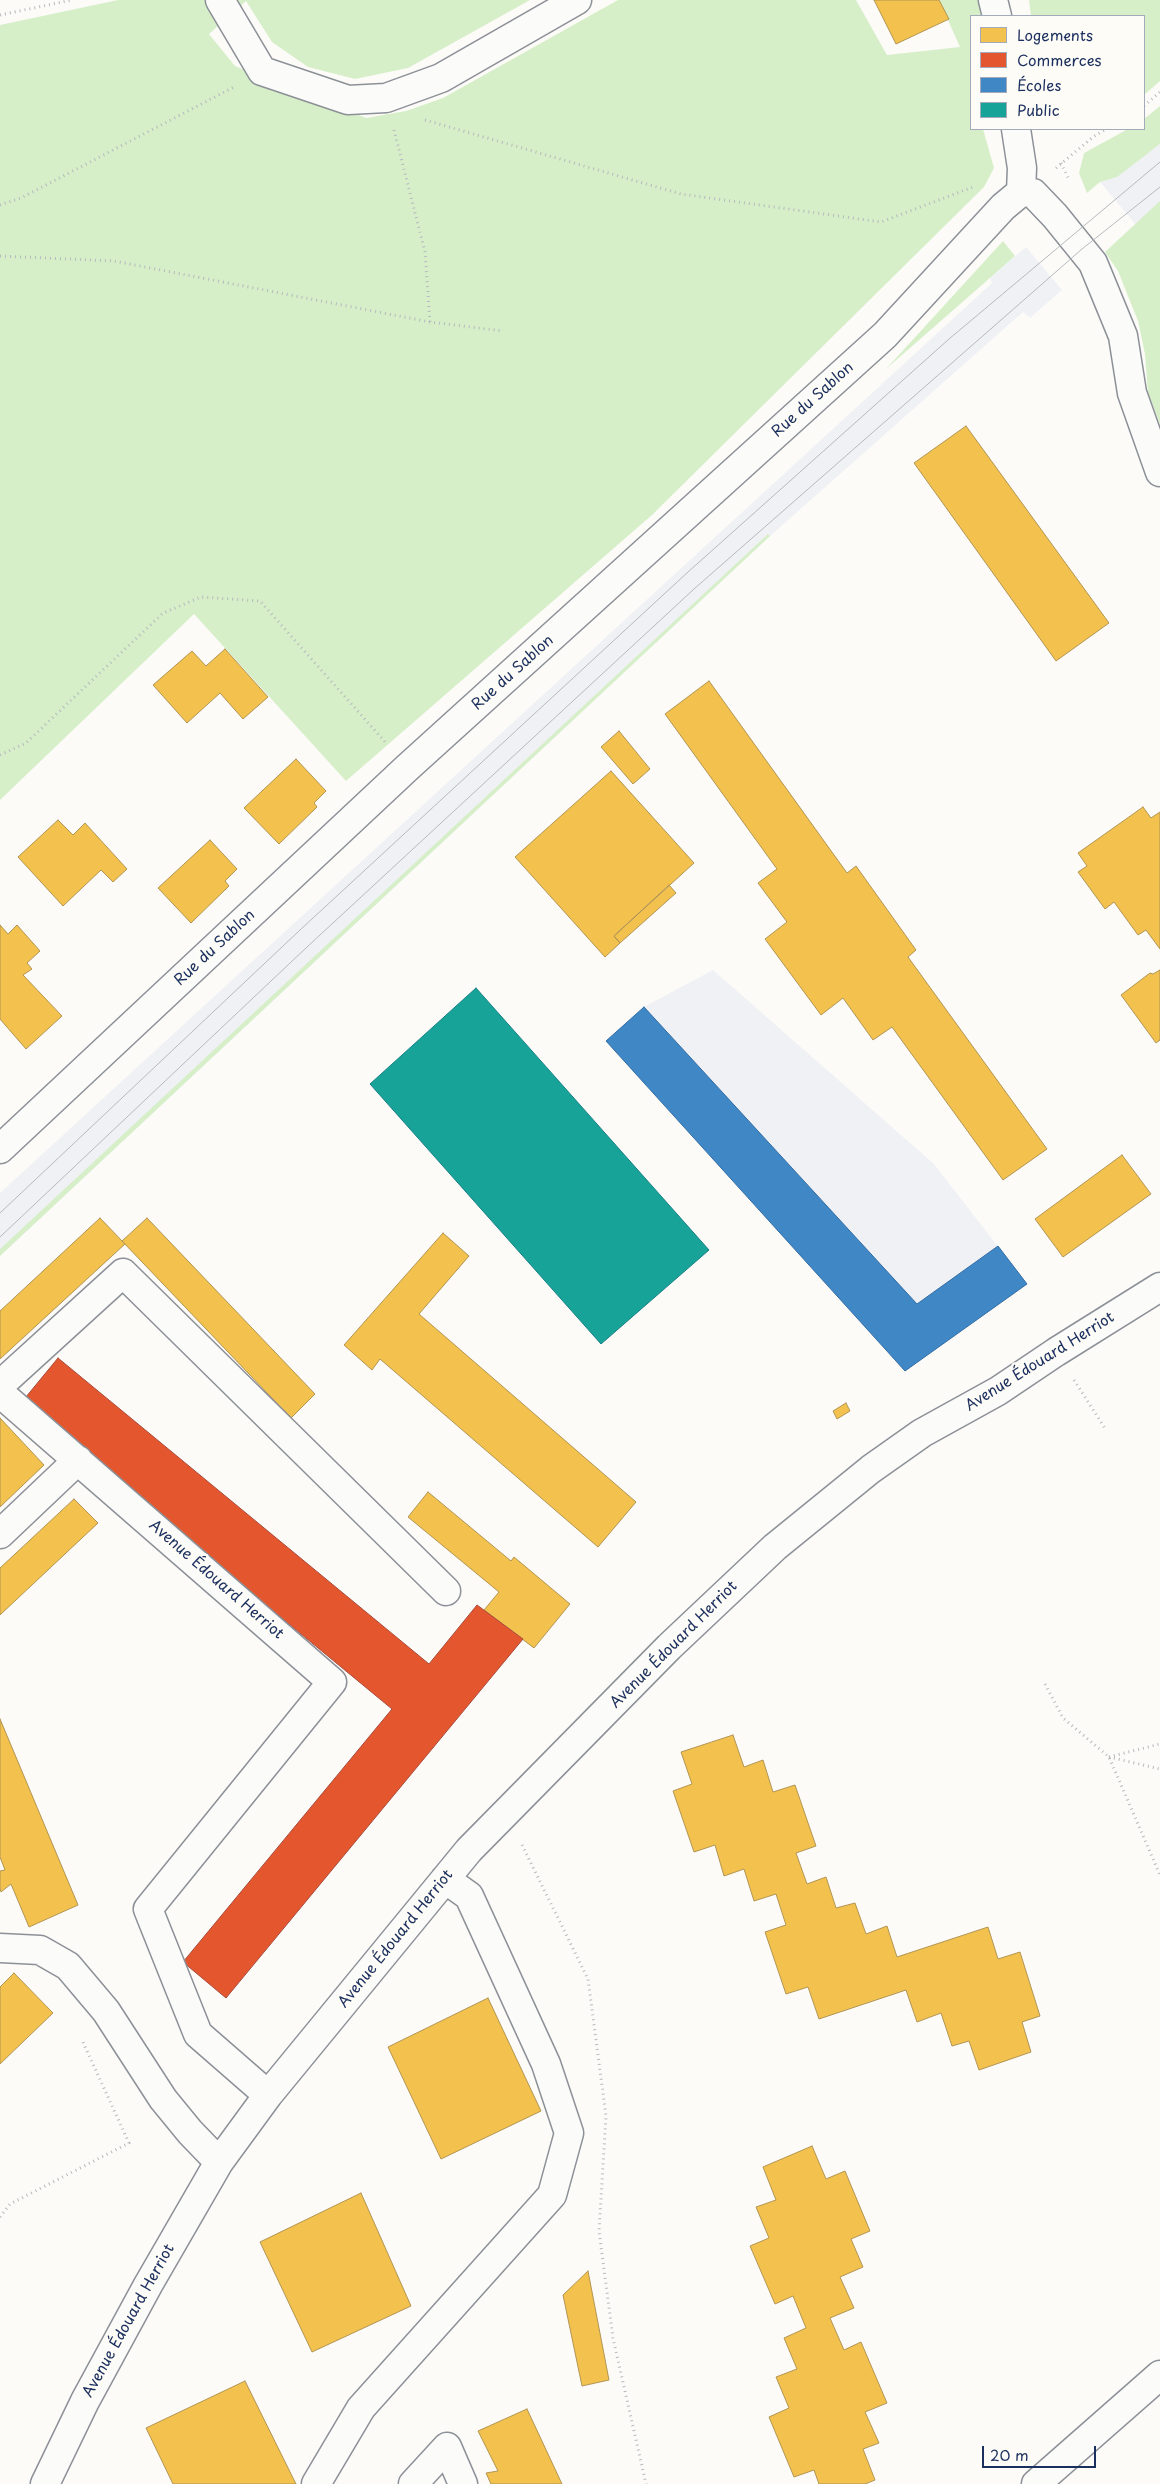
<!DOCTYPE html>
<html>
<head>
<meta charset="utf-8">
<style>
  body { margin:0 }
  #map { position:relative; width:1160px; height:2484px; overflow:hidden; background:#fcfbf8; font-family:"Playpen Sans",sans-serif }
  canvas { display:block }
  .legend { position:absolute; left:970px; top:15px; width:175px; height:115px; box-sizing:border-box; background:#fdfcf7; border:1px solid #a3aaba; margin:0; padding:6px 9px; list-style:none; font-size:15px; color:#1b2f5e }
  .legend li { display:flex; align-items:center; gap:10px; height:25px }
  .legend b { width:25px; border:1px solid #a3aaba }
  .scale { position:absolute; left:982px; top:2446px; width:114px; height:22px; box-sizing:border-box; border:2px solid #1b2f5e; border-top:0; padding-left:6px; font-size:15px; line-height:18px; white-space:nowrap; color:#1b2f5e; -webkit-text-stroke:4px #fdfcf7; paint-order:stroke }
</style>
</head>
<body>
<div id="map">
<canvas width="1160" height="2484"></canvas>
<ul class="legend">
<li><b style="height:14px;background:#f2c14e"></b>Logements</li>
<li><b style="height:14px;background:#e4572e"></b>Commerces</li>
<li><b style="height:14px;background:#3f88c5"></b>Écoles</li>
<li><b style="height:14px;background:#17a398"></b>Public</li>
</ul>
<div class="scale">20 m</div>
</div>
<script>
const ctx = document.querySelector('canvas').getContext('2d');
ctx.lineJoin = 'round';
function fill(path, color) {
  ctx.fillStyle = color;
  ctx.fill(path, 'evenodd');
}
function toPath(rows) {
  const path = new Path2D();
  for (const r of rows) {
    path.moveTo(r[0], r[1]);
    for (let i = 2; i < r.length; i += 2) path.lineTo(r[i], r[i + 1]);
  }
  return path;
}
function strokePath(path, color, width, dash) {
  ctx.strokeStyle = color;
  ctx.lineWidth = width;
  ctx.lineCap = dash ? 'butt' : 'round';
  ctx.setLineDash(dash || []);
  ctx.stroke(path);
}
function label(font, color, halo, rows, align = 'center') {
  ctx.font = font + ' "Playpen Sans",sans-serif';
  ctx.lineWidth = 5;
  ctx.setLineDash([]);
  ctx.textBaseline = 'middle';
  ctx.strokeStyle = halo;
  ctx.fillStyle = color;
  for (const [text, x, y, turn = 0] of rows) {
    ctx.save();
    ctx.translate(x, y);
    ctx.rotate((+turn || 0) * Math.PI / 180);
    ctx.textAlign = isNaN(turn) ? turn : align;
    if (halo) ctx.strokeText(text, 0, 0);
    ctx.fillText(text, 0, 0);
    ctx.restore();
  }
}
fill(toPath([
  [1160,144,1160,239,1136,225,1100,182,1130,157,1135,162],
  [1026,247,1062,290,1030,318,1023,312,770,536,0,1256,0,1193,992,283,990,278],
  [713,970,934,1164,1027,1284,905,1371,606,1041,644,1007]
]), '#f0f1f5');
fill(toPath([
  [118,0,530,0,408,68,355,79,308,67,272,42,246,1,209,34,235,66,366,118,406,111,443,98,618,0,856,0,887,55,960,47,939,0,978,0,985,16,971,16,971,129,983,129,994,168,984,187,652,515,346,781,194,614,0,800,0,25],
  [1029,0,1160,0,1160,81,1144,95,1144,16,1031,16],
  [1160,106,1160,144,1117,177,1100,182,1087,193,1079,173,1084,153,1128,129,1144,129,1144,119],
  [1160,201,1160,424,1148,393,1145,354,1138,321,1118,271,1105,252],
  [1003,241,1015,256,886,369],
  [768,534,770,536,0,1256,0,1249]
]), '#d7efc9');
const homes = toPath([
  [874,0,939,0,949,19,896,44,874,0],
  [966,426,1109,623,1056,661,914,463,966,426],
  [225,649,268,697,243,719,220,693,187,723,153,685,192,651,206,666,225,649],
  [709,681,847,873,856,866,916,950,908,957,1047,1149,1003,1180,892,1027,873,1040,843,998,821,1015,765,939,787,922,758,883,777,869,665,714,709,681],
  [619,731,650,769,633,784,601,747,619,731],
  [296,759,326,791,314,803,317,807,279,844,244,808,296,759],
  [611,771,694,863,614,936,620,943,605,957,515,857,611,771],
  [1143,807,1151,818,1160,812,1160,949,1146,930,1138,935,1114,902,1105,909,1078,872,1087,866,1078,853,1143,807],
  [58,820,73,835,85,823,127,869,113,882,101,870,63,906,18,857,58,820],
  [210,840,237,869,225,881,229,886,191,923,158,888,210,840],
  [669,885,676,893,620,943,614,936,669,885],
  [0,925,8,934,17,925,40,951,27,963,32,969,23,975,62,1016,26,1049,0,1019,0,925],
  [1160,970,1160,1040,1156,1043,1121,995,1150,973,1153,974,1160,970],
  [1122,1155,1151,1194,1063,1257,1035,1219,1122,1155],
  [100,1218,125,1244,0,1359,0,1311,100,1218],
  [147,1218,315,1394,291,1418,122,1241,147,1218],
  [443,1233,469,1256,419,1314,636,1502,598,1547,380,1359,372,1370,344,1345,443,1233],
  [846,1403,850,1411,837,1419,833,1411,846,1403],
  [0,1418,44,1465,0,1507,0,1418],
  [428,1492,511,1561,514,1557,570,1604,534,1648,484,1610,499,1592,408,1517,428,1492],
  [74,1499,98,1523,0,1615,0,1568,74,1499],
  [0,1719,78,1905,29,1927,11,1884,1,1892,0,1888,0,1871,5,1870,0,1857,0,1719],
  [733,1735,744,1767,763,1760,773,1792,795,1785,816,1846,796,1853,807,1884,826,1877,836,1908,855,1903,866,1934,887,1926,897,1957,988,1927,998,1959,1020,1952,1040,2016,1022,2022,1031,2052,979,2070,969,2041,952,2046,941,2013,917,2022,906,1990,819,2019,808,1987,786,1994,765,1932,786,1925,776,1894,754,1901,744,1869,724,1876,715,1845,694,1852,673,1791,692,1784,681,1752,733,1735],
  [14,1973,53,2013,0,2064,0,1987,14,1973],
  [488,1998,541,2111,441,2159,388,2047,488,1998],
  [812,2146,826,2179,845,2171,870,2231,851,2239,863,2267,840,2277,854,2308,830,2318,844,2350,861,2342,887,2403,865,2412,879,2443,863,2449,875,2480,865,2484,819,2484,814,2470,794,2477,769,2417,789,2408,776,2377,797,2369,784,2338,806,2328,793,2296,775,2304,750,2246,769,2238,756,2207,776,2200,763,2167,812,2146],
  [361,2193,411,2306,312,2352,260,2242,361,2193],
  [588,2271,609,2380,582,2386,563,2295,588,2271],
  [245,2381,296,2484,173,2484,146,2428,245,2381],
  [527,2409,562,2484,491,2484,486,2473,498,2471,478,2431,527,2409]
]);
fill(homes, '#f2c14e');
strokePath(homes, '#b29553', 1);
const shops = toPath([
  [58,1358,429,1664,477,1605,523,1639,226,1998,183,1962,392,1709,21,1403,58,1358]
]);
fill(shops, '#e4572e');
strokePath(shops, '#a84b3c', 1);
const schools = toPath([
  [644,1007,917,1304,998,1246,1027,1284,905,1371,606,1041,644,1007]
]);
fill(schools, '#3f88c5');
strokePath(schools, '#346da6', 1);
const public = toPath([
  [476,988,709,1250,601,1344,370,1084,476,988]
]);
fill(public, '#17a398');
strokePath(public, '#188087', 1);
const minor = toPath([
  [220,0,262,71,348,100,386,98,441,78,577,0],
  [993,0,997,16],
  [1016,129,1022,168,1021,192],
  [1021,192,1033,193,1055,216,1093,263,1123,336,1132,393,1160,472],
  [0,1149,408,767,885,335,1003,207,1021,192],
  [0,1385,123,1273,446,1591],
  [0,1393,332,1682,148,1909,198,2034,268,2095],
  [0,1534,78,1460],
  [0,1948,40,1950,68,1966,106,2011,163,2099,190,2132,219,2162],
  [45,2484,85,2401,148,2285,219,2162,268,2095,469,1850,669,1647,775,1547,871,1469,922,1433,998,1391,1056,1352,1160,1287],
  [316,2484,361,2408,552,2195,569,2133,546,2064,469,1896,445,1879],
  [413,2484,447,2447,463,2484],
  [1036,2484,1160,2375]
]);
strokePath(minor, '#8c9097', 31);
strokePath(toPath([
  [0,15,72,0],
  [1144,106,1160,92],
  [425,120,681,194,881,222,973,187],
  [394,130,425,252,430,322],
  [1061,163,1069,180],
  [1056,168,1093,137,1106,129],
  [0,205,21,198,234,87],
  [0,256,114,261,430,322,503,331],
  [0,755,26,743,163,613,201,597,260,601,386,743],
  [1074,1380,1106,1430],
  [1045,1684,1063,1718,1109,1757,1160,1875],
  [1109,1757,1160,1744],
  [1109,1757,1160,1769],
  [522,1845,588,1979,606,2116,599,2231,613,2338,646,2484],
  [0,2217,10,2204,129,2143,82,2040]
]), '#b6b9bd', 3, [1, 4]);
strokePath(minor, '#fbfbf9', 28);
strokePath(toPath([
  [0,1213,300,930,688,572,949,339,1160,162],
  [0,1237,307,947,694,589,1082,249,1160,187]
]), '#b6b9bd', 1);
label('15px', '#1b2f5e', '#fdfcf7', [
  ["Rue du Sablon",813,400,-42],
  ["Rue du Sablon",513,673,-42],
  ["Rue du Sablon",215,948,-43],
  ["Avenue Édouard Herriot",1040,1362,-32],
  ["Avenue Édouard Herriot",216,1580,41],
  ["Avenue Édouard Herriot",674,1645,-45],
  ["Avenue Édouard Herriot",396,1939,-51],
  ["Avenue Édouard Herriot",129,2321,-61]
]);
</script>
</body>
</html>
